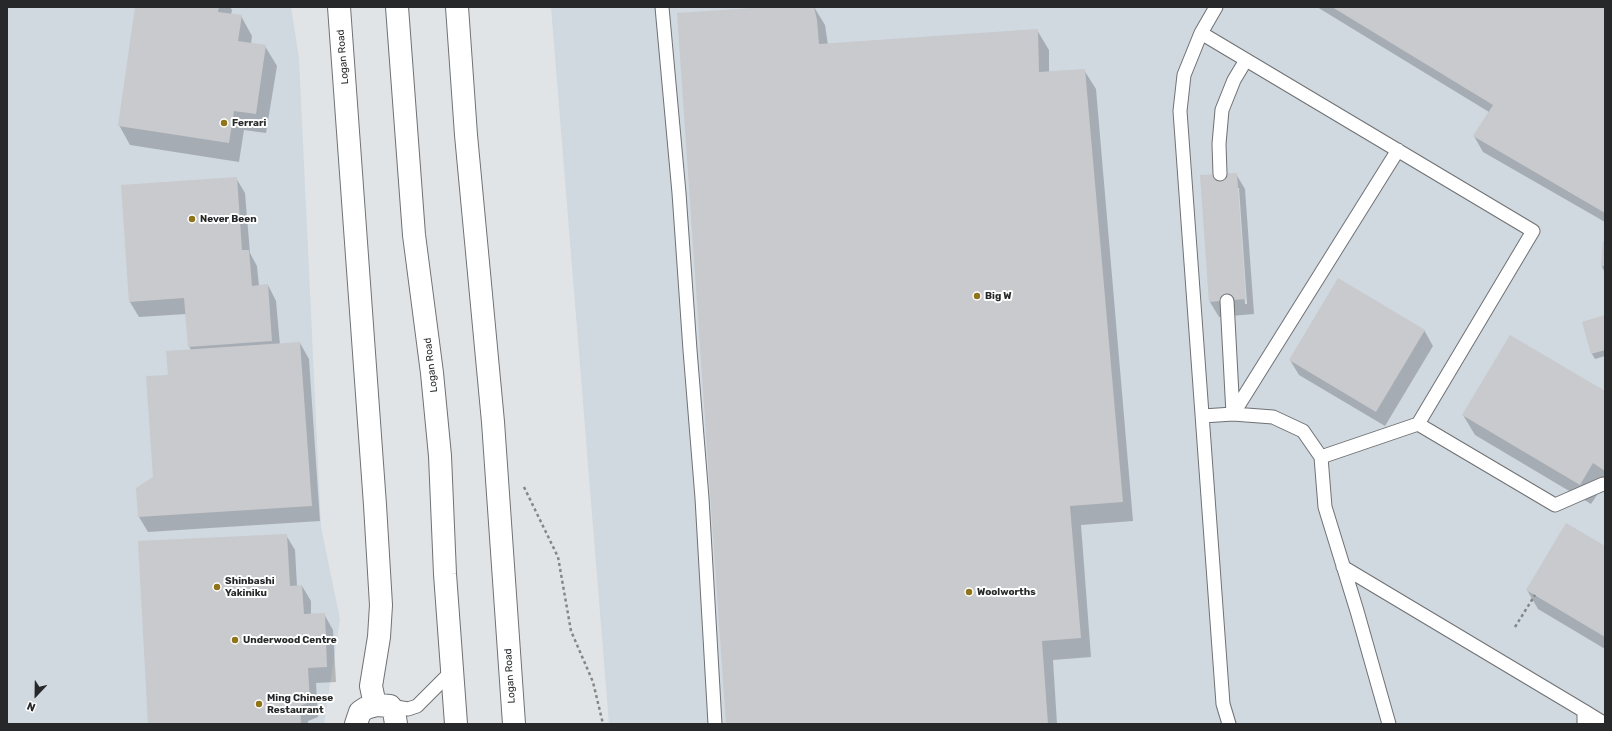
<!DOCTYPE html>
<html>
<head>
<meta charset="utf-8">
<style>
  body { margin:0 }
  #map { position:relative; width:1612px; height:731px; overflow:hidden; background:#e1e4e6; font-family:Rubik,sans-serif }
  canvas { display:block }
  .frame { position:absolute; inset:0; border:8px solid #272829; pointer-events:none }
  .north { position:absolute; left:16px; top:675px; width:40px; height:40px; -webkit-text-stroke:3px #fff; paint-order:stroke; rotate:202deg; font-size:11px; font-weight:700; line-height:16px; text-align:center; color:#272829 }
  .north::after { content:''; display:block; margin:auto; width:14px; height:18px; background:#272829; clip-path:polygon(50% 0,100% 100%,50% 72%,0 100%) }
</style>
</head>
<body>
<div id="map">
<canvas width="1612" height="731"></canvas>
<div class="frame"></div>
<div class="north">N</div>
</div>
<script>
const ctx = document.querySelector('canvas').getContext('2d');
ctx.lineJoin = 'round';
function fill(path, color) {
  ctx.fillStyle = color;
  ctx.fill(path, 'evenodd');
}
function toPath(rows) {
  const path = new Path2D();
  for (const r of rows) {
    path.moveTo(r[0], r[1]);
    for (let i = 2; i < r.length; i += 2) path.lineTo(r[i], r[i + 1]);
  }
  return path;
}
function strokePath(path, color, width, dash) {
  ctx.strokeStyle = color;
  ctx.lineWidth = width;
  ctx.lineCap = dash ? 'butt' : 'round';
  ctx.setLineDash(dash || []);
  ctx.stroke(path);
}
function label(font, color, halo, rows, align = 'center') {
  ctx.font = font + ' Rubik,sans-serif';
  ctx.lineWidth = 4;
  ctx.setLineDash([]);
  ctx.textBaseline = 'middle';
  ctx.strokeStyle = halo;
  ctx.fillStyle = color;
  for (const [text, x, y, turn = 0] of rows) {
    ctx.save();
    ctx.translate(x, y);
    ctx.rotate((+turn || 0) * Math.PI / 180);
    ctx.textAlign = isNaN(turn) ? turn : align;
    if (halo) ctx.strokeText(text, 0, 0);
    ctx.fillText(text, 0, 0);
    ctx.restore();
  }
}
fill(toPath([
  [7,7,291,7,299,58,321,527,340,619,324,724,7,724],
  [551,7,1605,7,1605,724,609,724]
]), '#d0d8e0');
fill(toPath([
  [136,7,230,7,232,10,231,15,241,16,252,36,251,44,265,46,277,66,266,133,244,130,239,162,130,145,119,125],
  [785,7,814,7,825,25,828,45,1037,30,1049,50,1049,73,1084,70,1096,89,1133,521,1081,525,1091,657,1053,660,1057,724,727,724],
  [1317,7,1605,7,1605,222,1483,152,1474,136,1489,112],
  [1236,174,1245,189,1254,314,1219,317,1210,302],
  [1237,188,1239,188,1247,304,1245,304],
  [236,178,245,193,250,253,257,266,259,286,268,285,276,301,280,345,300,343,309,359,320,521,148,532,139,517,154,478,169,376,191,350,189,346,186,314,139,317,130,302],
  [1605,243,1605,271,1604,271,1602,267],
  [1605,316,1605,356,1595,359,1592,354,1583,322],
  [1424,330,1433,346,1385,426,1299,375,1290,360],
  [1605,392,1605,483,1591,504,1475,435,1463,415],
  [286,535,295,550,297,586,302,586,311,601,311,615,324,614,333,630,336,682,316,683,318,717,308,721,308,724,149,724],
  [1605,547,1605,649,1538,609,1527,590]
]), '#0003');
fill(toPath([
  [135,7,219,7,218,12,242,15,238,41,266,45,256,114,234,111,229,143,118,126],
  [768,7,814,7,817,20,819,44,1038,29,1039,72,1085,69,1123,502,1070,506,1081,638,1042,641,1048,724,726,724,677,13],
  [1332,7,1605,7,1605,213,1473,136,1493,105],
  [1237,173,1246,299,1209,302,1200,175],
  [237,177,242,250,249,250,252,286,268,284,272,341,188,347,184,298,129,302,121,185],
  [1603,241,1605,242,1605,265,1601,267],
  [1338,278,1425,330,1376,412,1289,360],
  [1605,315,1605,350,1591,354,1582,322],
  [1510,335,1605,391,1605,471,1593,463,1580,485,1462,415],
  [300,342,312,506,138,517,136,488,153,477,146,376,168,375,166,351],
  [1566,523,1605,546,1605,637,1526,590],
  [287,534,290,586,302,585,304,614,325,613,327,667,308,668,310,702,300,706,301,724,148,724,138,541]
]), '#c8cacd');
const lane = toPath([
  [662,7,679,193,690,350,702,498,715,724],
  [1216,7,1201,33,1184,75,1180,111,1223,704,1229,724],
  [1201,33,1533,231,1418,424],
  [1220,174,1219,144,1222,110,1234,80,1246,60],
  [1227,301,1233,414],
  [1233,414,1398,150],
  [1203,416,1233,414,1273,417,1303,431,1321,457,1325,507,1357,611,1389,724],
  [1321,457,1418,424,1555,505,1603,484],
  [1343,567,1584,711,1584,724],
  [390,706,408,709,417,706,452,671],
  [1584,711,1605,724]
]);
const street = toPath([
  [339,7,375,505,381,605,379,637,371,686,375,705],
  [356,724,360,712,366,708,377,705,390,706,394,711,396,724]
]);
const primary = toPath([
  [397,7,414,235,432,373,440,456,445,574,456,724],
  [457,7,466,135,493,422,514,724]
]);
strokePath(lane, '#6f7173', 15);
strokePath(street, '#6f7173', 24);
strokePath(primary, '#6f7173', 24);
strokePath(toPath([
  [524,487,558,557,571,631,593,682,603,724],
  [1515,627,1535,595]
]), '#848688', 2.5, [3, 3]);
strokePath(lane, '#fff', 13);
strokePath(street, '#fff', 22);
strokePath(primary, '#fff', 22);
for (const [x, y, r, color] of [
  [224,123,4,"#8f7419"],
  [192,219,4,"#8f7419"],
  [977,296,4,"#8f7419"],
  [217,587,4,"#8f7419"],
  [969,592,4,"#8f7419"],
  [235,640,4,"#8f7419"],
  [259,704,4,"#8f7419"]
]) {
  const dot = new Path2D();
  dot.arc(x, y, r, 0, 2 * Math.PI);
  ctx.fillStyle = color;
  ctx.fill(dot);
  strokePath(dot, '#fff', 1.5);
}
label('10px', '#272829', '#fff', [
  ["Logan Road",343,57,-95],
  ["Logan Road",431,365,-97],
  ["Logan Road",510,676,-94]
]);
label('bold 10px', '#272829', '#fff', [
  ["Ferrari",232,123],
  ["Never Been",200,219],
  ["Big W",985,296],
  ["Shinbashi",225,581],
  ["Yakiniku",225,593],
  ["Woolworths",977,592],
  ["Underwood Centre",243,640],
  ["Ming Chinese",267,698],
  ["Restaurant",267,710]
], 'left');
</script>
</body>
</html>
